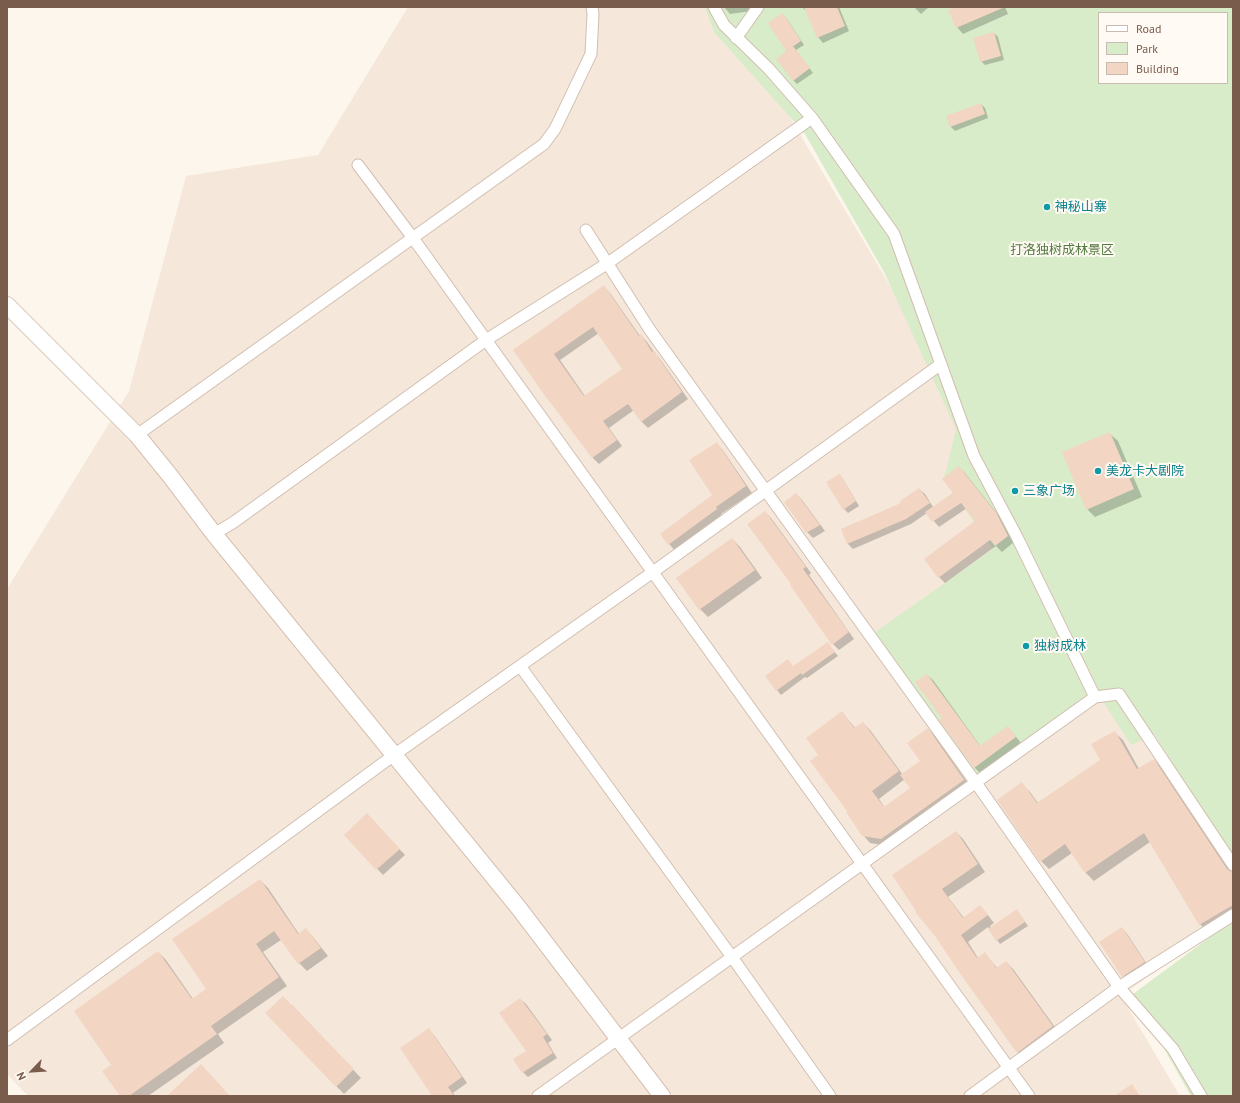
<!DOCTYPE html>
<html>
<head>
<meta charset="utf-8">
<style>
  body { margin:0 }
  #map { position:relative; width:1240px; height:1103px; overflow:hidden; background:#fdf6ec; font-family:"PT Sans",sans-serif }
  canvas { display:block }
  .frame { position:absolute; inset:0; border:8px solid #7a5c4d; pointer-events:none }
  .legend { position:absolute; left:1098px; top:12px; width:130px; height:72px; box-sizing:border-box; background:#fffaf3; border:1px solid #cabbb1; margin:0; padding:5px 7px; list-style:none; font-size:12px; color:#7a5c4d }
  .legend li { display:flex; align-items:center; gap:8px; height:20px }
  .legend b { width:20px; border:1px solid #cabbb1 }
  .north { position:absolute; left:12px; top:1051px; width:40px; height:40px; -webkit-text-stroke:3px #fffaf3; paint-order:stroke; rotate:245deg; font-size:11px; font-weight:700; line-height:16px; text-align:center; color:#7a5c4d }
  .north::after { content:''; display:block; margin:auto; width:14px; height:18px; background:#7a5c4d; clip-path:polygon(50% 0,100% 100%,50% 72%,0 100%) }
</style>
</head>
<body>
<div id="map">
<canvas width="1240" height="1103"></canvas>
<div class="frame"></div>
<ul class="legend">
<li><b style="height:5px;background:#fff"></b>Road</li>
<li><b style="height:11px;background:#d8ecc9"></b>Park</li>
<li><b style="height:11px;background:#f3d5c3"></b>Building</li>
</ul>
<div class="north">N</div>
</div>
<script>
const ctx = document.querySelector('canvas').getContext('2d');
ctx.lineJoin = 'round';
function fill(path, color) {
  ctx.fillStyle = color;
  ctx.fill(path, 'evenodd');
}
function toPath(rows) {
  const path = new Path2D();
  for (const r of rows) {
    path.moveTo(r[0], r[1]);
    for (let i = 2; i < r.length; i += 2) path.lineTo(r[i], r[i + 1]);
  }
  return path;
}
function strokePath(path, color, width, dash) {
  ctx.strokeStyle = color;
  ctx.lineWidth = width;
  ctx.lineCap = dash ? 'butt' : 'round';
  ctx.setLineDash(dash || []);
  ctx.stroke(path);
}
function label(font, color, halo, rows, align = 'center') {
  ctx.font = font + ' "PT Sans","Noto Sans SC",sans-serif';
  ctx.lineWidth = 4;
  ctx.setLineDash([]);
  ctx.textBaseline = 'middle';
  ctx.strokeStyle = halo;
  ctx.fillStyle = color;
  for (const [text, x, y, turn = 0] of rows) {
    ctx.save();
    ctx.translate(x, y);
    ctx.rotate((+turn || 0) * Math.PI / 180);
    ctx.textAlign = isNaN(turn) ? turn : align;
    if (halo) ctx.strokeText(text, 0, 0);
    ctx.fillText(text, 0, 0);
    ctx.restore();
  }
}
fill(toPath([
  [408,7,879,7,782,104,945,378,1111,694,1233,871,1233,916,1121,996,1180,1096,28,1096,7,1074,7,589,129,391,186,176,318,155]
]), '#f5e8da');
fill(toPath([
  [705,7,1233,7,1233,860,1154,734,1131,745,1095,689,977,776,874,633,993,549,944,479,956,429,884,272,805,134,714,32],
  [1099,13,1227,13,1227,83,1099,83],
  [1233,920,1233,1096,1191,1096,1133,994]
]), '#d8ecc9');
fill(toPath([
  [724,7,761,7,758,10,730,14],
  [802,7,839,7,849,31,823,43,818,37,806,10,805,10],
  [914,7,929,7,921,14],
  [959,7,1005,7,1008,14,963,34,957,27],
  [783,15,787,19,804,45,796,50,813,73,797,84,793,80,788,52,786,50],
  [994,33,998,37,1004,60,985,65,981,61],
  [981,104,985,108,988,118,955,131,951,127,947,116],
  [604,287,610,293,640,336,641,335,647,342,654,352,660,359,688,399,648,428,641,421,634,410,609,428,622,446,599,464,593,458,514,350],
  [599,333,624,370,585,396,560,360],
  [1109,433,1118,441,1142,497,1095,517,1087,509],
  [716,443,722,449,752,493,721,514,723,516,675,551,661,534,714,495],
  [959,467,965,473,1003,521,1014,542,1002,552,996,546,945,583,939,577,926,559,977,521,967,508,939,527,927,513,911,524,853,549,848,544,842,530,903,504,919,489,925,494,933,507,954,493],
  [839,476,843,479,859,506,848,513,844,509],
  [796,494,802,500,825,531,813,538,807,532],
  [765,512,771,518,811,573,809,575,854,639,839,650,833,644,793,585],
  [732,539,740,547,762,578,708,617,700,609],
  [828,644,838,656,807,678,805,677,781,695,766,676,794,667],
  [927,675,933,680,981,747,1008,727,1021,743,980,773,974,767,943,718],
  [842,712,855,728,863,723,870,730,903,775,921,762,928,729,935,736,971,788,889,846,870,843,863,835,849,811,820,755],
  [905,779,911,788,885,808,879,799],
  [1114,732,1123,740,1139,769,1154,760,1162,768,1233,874,1233,918,1208,933,1200,924,1150,842,1094,881,1085,872,1072,853,1049,869,1041,861,1022,784,1030,792,1038,803,1102,760],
  [373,821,405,855,383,875,345,835],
  [956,832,963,839,985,872,948,897,964,918,980,907,987,914,994,923,990,926,991,928,1020,915,1028,926,1000,944,988,927,968,942,978,958,985,954,997,968,1006,962,1013,969,1060,1034,1025,1059,1018,1052,936,935,917,912],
  [260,880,268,888,299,934,306,930,313,937,328,956,307,971,299,963,281,940,263,952,287,986,218,1034,224,1043,148,1096,121,1096,113,1065,158,952,166,960,193,999,208,989],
  [1122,928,1128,935,1150,969,1129,982,1123,976],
  [520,999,526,1004,552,1040,548,1043,557,1058,528,1077,523,1072,528,1051],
  [292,1005,361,1078,344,1094,336,1086],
  [428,1030,434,1035,467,1083,453,1093,455,1096,434,1096]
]), '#0003');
fill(toPath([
  [804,7,837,7,845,26,817,38],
  [956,7,1005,7,956,28,948,10],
  [783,13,801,41,786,51,768,23],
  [994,32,1001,56,980,62,973,38],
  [793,46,810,68,793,81,776,59],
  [981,103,985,114,950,127,946,116],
  [604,285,639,336,641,334,652,352,654,351,682,392,641,422,628,404,603,421,617,440,592,458,550,402,550,403,513,350],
  [593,327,622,369,584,396,554,354],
  [1110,432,1134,489,1086,510,1062,452],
  [717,442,746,486,716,507,717,509,668,545,660,534,712,495,689,460],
  [959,466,997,514,1008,536,995,546,990,540,938,578,924,559,975,521,961,503,932,522,925,512,953,493,942,479],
  [840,474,856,501,843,510,826,482],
  [919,488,930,503,906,519,847,544,841,529,901,503,900,501],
  [796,493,820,525,806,533,784,502],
  [765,511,806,567,803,569,849,632,832,645,790,585,791,584,747,524],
  [732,538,755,570,699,610,676,578],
  [828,642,835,652,802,675,801,673,776,691,765,676,788,659,793,666],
  [927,674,980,746,1008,726,1016,737,974,768,939,720,942,718,915,682],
  [842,711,854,728,863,722,899,771,872,791,884,807,910,788,900,775,920,761,907,743,928,728,964,780,881,839,862,836,846,812,847,811,810,761,818,755,806,738],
  [1115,731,1137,769,1154,759,1227,869,1233,873,1233,905,1199,925,1144,833,1085,873,1065,844,1040,862,997,800,1022,782,1037,803,1100,760,1091,744],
  [367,813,400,849,376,870,344,835],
  [956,831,978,864,942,889,963,918,980,905,988,915,961,935,977,958,985,952,996,968,1006,961,1053,1026,1017,1053,959,972,935,936,915,912,916,911,892,875],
  [260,879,298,934,306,928,321,948,298,964,274,931,256,944,279,977,211,1026,217,1034,129,1096,120,1096,102,1071,111,1065,74,1011,158,951,192,999,206,989,172,939],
  [1017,909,1025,922,996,941,988,929],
  [1122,927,1145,962,1122,977,1099,942],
  [283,996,354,1069,336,1087,265,1013],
  [520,998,547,1034,543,1037,553,1053,522,1073,513,1059,526,1051,499,1013],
  [429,1028,462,1077,448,1087,454,1096,432,1096,400,1048],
  [201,1064,230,1096,167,1096],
  [1132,1084,1140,1096,1114,1096]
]), '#f3d5c3');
const street = toPath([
  [714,7,724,25,769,69,812,118,894,234,974,456,1017,537,1095,697],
  [736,38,758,7],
  [358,165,413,238,486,340,1029,1096],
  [586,230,650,330,976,783,1119,987,1173,1049,1201,1096],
  [137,435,544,144,555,129,591,54,593,14,592,7],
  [214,534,234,522,486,340,608,263,812,118],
  [520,666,732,957,830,1096],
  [7,1040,394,755,653,572,941,364],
  [538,1096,1095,697,1119,694,1233,865],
  [970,1096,1119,987,1233,915]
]);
const secondary = toPath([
  [7,305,137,435,171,477,214,534,518,907,662,1096]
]);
strokePath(street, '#d1beb0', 13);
strokePath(secondary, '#d6c0b0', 18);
strokePath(street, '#fff', 11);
strokePath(secondary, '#fff', 16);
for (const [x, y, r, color] of [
  [1047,207,4,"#0f9aa8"],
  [1098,471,4,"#0f9aa8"],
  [1015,491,4,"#0f9aa8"],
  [1026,646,4,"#0f9aa8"]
]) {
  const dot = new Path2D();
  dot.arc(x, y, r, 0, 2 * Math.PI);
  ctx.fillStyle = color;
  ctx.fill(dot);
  strokePath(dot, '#fffaf3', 1.5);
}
label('13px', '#0d838f', '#fffaf3', [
  ["神秘山寨",1055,207],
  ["美龙卡大剧院",1106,471],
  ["三象广场",1023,491],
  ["独树成林",1034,646]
], 'left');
label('13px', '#537a41', '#fffaf3', [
  ["打洛独树成林景区",1062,250]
]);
</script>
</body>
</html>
